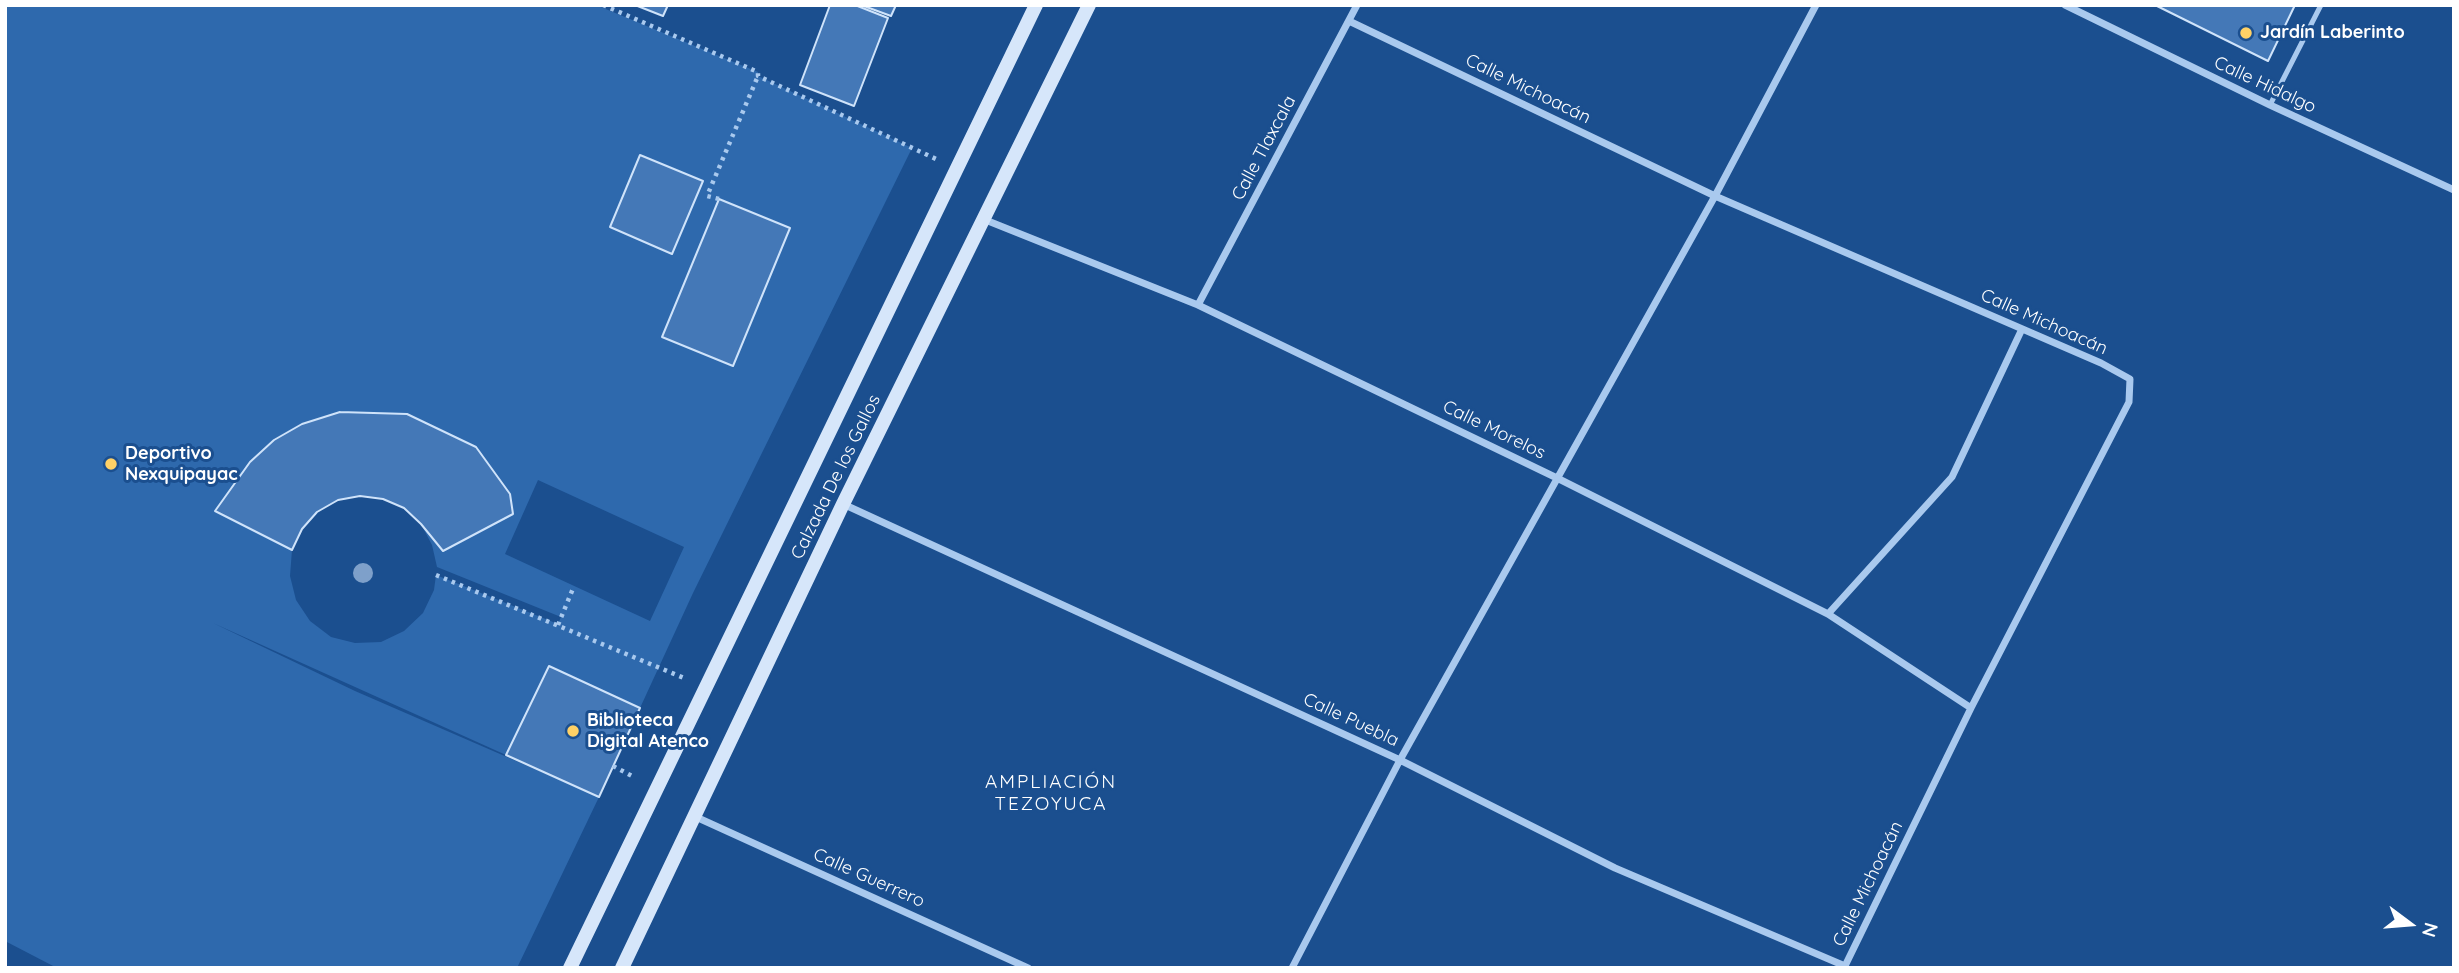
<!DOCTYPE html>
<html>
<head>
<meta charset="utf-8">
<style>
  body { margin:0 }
  #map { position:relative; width:2459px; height:973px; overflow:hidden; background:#1b4f8f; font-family:Quicksand,sans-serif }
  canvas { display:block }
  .frame { position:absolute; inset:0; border:7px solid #fff; pointer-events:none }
  .north { position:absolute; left:2375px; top:889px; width:70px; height:70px; -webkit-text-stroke:5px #1b4f8f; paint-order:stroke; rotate:106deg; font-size:19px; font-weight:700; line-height:28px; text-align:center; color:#fff }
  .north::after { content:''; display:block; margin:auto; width:24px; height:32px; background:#fff; clip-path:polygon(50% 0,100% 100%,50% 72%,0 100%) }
</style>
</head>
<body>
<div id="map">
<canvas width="2459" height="973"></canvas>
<div class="frame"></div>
<div class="north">N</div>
</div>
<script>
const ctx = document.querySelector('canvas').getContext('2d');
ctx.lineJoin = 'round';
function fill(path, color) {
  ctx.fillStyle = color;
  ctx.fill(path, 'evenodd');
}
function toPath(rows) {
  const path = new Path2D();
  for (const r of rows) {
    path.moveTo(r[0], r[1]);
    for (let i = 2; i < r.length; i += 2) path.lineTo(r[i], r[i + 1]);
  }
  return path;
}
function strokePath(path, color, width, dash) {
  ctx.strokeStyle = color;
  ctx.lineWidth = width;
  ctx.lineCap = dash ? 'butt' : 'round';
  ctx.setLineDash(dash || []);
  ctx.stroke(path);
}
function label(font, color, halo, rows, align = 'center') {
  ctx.font = font + ' Quicksand,sans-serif';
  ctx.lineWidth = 6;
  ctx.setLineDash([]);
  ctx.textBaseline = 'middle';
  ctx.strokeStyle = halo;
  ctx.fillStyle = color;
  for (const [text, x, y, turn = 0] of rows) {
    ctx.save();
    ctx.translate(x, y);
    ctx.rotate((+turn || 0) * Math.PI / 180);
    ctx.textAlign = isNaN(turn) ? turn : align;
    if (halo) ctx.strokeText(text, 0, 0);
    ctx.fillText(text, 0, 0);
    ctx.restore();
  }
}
fill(toPath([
  [5,5,596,5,758,72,758,76,912,148,693,593,640,708,549,666,506,755,213,623,355,691,599,797,517,968,57,968,5,941],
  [340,412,407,414,476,447,510,494,513,514,444,551,421,524,432,545,437,567,561,617,558,624,436,575,434,590,423,613,404,631,381,642,355,643,331,637,310,621,296,600,290,576,292,550,216,511,250,462,274,439,302,424],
  [538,480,684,547,650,621,505,554]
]), '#2e69ad');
const building = toPath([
  [635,5,668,5,663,16,635,5],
  [830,5,855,5,888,18,854,106,800,85,830,5],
  [861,5,896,5,891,16,861,5],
  [2155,5,2295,5,2268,61,2155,5],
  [640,155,703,181,672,254,610,227,640,155],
  [719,199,790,228,733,366,662,337,719,199],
  [340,412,407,414,476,447,510,494,513,514,443,551,421,524,404,508,383,499,360,496,338,500,317,512,302,529,292,550,215,511,250,462,274,440,302,424,340,412],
  [549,666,640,708,599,797,506,755,549,666]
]);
fill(building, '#4478b7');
strokePath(building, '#cfe3fa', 2);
strokePath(toPath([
  [603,5,758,72,758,76,936,159],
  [719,199,707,196,758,76],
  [436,575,684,678],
  [558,625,574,586],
  [613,766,634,777]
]), '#a9c9ee', 4.5, [3.5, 5]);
strokePath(toPath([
  [2270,105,2321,5]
]), '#a9c9ee', 5);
strokePath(toPath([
  [2065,5,2270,105,2454,190],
  [1349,21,1715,196,2101,363,2130,379,2129,402,1971,708,1844,968],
  [983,219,1198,305,1559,479,1828,614,1971,708],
  [1198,305,1357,5],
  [843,504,1400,760,1615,868,1845,966],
  [1828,614,1952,477,2022,329],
  [696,817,1028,968],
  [1292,968,1400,760,1715,196,1816,5]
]), '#a9c9ee', 7);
strokePath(toPath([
  [570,968,1036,5],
  [622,968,843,504,1089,5]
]), '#d6e6fa', 14);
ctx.fillStyle = '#7ea0ca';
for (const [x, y] of [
  [363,573]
]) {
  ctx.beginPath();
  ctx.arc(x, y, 10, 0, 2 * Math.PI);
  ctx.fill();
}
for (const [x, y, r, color] of [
  [2246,33,7,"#ffd166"],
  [111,464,7,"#ffd166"],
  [573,731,7,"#ffd166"]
]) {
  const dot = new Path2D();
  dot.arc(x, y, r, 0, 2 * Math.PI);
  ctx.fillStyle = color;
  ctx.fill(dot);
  strokePath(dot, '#1b4f8f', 2.5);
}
label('bold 18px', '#fff', '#1b4f8f', [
  ["Jardín Laberinto",2260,33],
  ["Deportivo",125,454],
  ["Nexquipayac",125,475],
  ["Biblioteca",587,721],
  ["Digital Atenco",587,742]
], 'left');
label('18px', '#fff', '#1b4f8f', [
  ["Calle Hidalgo",2265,85,25],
  ["Calle Michoacán",1528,89,26],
  ["Calle Tlaxcala",1264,148,-62],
  ["Calle Michoacán",2044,322,24],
  ["Calle Morelos",1494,430,26],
  ["Calzada De los Gallos",836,477,-64],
  ["Calle Puebla",1351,720,25],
  ["Calle Guerrero",869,878,24],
  ["Calle Michoacán",1868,884,-64]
]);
ctx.letterSpacing = '2px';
label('19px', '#fff', '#1b4f8f', [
  ["AMPLIACIÓN",1051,782],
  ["TEZOYUCA",1051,804]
]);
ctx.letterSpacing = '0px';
</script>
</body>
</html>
